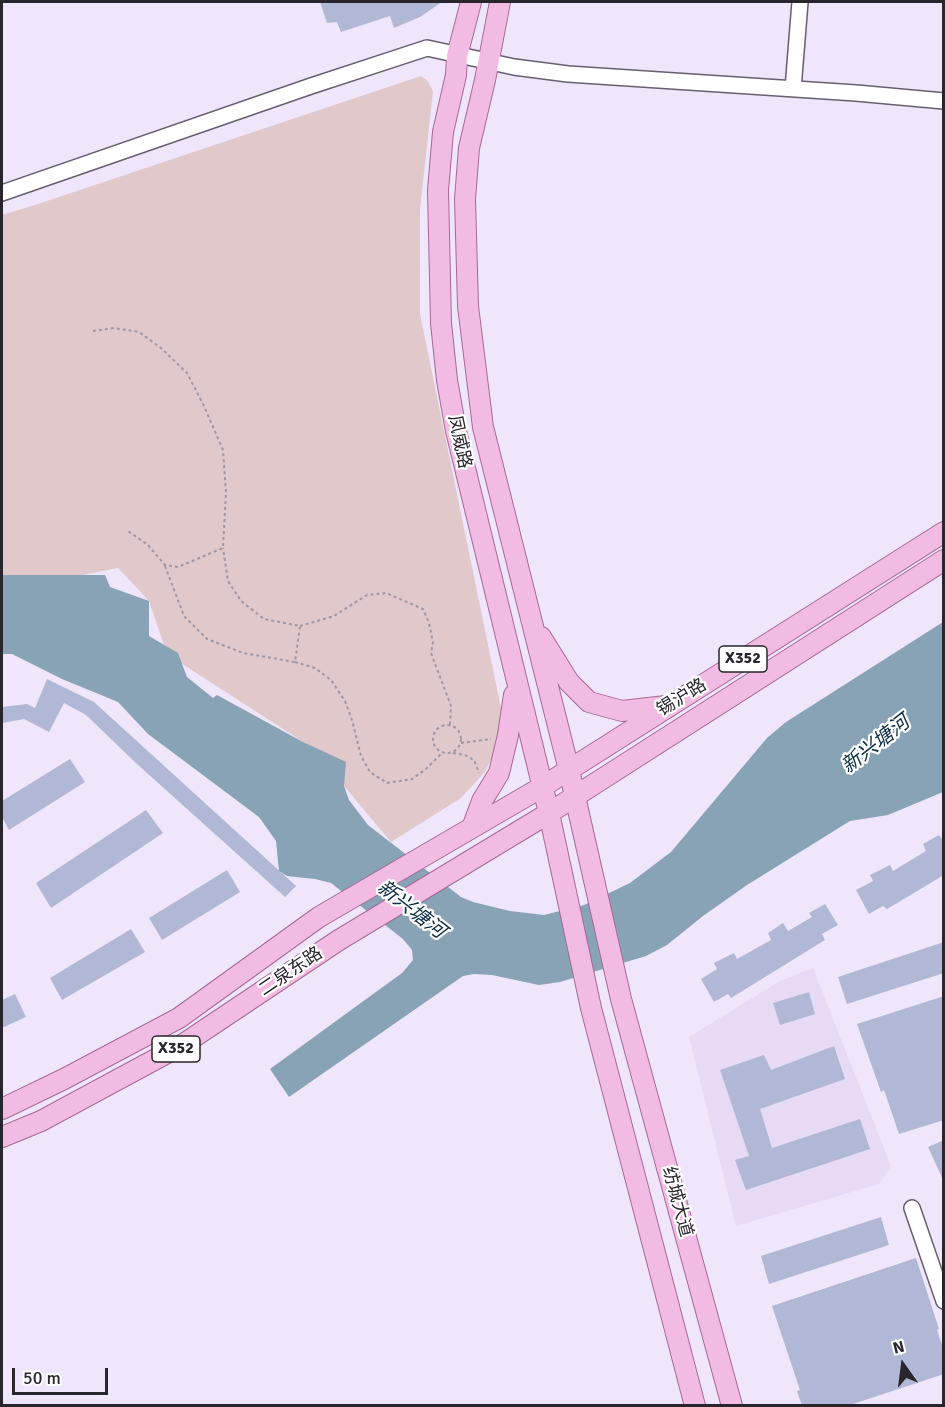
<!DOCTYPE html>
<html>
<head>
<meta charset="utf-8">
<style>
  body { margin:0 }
  #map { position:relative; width:945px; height:1407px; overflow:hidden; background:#efe6fb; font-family:Signika,sans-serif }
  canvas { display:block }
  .frame { position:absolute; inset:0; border:3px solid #28252c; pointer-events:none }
  .north { position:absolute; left:873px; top:1335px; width:60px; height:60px; -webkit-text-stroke:4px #fff; paint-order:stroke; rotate:346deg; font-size:16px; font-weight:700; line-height:24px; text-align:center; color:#28252c }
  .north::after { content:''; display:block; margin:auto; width:21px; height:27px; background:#28252c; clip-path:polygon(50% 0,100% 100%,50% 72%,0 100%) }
  .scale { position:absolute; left:12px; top:1368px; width:96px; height:27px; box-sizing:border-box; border:3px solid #28252c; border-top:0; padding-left:8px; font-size:18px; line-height:21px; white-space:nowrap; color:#28252c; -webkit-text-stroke:4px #fff; paint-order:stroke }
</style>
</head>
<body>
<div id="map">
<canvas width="945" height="1407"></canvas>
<div class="frame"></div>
<div class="north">N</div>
<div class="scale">50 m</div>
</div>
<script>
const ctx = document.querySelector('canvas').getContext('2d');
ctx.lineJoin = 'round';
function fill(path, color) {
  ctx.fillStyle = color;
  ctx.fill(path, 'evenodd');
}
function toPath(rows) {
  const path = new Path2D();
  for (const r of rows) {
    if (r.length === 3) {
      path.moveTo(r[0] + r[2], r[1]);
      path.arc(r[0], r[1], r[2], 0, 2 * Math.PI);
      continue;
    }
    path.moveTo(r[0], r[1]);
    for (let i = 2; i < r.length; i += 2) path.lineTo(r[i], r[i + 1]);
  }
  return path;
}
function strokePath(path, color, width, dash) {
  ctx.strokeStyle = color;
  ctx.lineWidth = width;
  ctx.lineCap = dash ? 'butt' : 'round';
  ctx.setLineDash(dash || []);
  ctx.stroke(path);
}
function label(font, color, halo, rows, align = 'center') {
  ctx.font = font + ' Signika,"Noto Sans SC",sans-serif';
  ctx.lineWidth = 4.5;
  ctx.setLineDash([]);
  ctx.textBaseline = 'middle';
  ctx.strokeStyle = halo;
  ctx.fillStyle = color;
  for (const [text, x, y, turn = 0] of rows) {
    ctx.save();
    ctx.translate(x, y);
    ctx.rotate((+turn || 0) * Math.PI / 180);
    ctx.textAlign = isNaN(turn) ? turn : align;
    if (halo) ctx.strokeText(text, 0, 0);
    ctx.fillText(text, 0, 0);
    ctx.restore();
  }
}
fill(toPath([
  [813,968,891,1166,879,1184,736,1226,689,1037,780,981]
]), '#e6daf5');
fill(toPath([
  [421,76,427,80,433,91,420,209,420,314,502,713,495,751,485,772,461,798,391,842,344,786,303,742,167,654,149,601,118,568,2,591,2,215,38,204]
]), '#e1c8cb');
fill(toPath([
  [2,575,105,575,110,587,149,601,149,636,178,653,187,677,213,698,217,695,303,742,346,762,344,786,349,800,368,825,461,897,473,902,510,911,544,915,584,905,630,883,671,852,767,738,786,722,943,622,943,792,888,815,850,821,747,885,703,916,667,945,646,956,560,982,539,985,492,975,474,974,463,976,289,1097,270,1069,402,973,413,960,412,950,403,939,331,883,315,879,287,876,279,871,276,841,259,817,148,734,118,702,62,679,12,654,2,654]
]), '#88a2b6');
fill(toPath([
  [320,2,442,2,420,17,394,28,390,16,341,32,337,22,327,23],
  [47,679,94,702,296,886,285,897,137,764,86,715,64,703,49,732,24,719,2,723,2,707,27,704,35,708],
  [70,759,85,782,9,830,2,817,2,801],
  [146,810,163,833,51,908,36,883],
  [939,835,944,842,944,875,887,909,883,906,869,914,856,890,873,881,870,875,890,865,893,871,926,851,923,844],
  [227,870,240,892,162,940,149,918],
  [825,904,838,925,822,934,825,940,731,998,728,994,714,1002,701,979,717,969,714,963,734,953,737,959,771,940,768,933,783,923,788,931,812,917,809,913],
  [131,929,145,952,62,1000,50,978],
  [944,942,944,973,847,1004,838,977],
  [809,992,815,1014,780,1025,773,1003],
  [15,994,26,1017,2,1028,2,1000],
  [944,996,944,1120,899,1134,884,1090,881,1092,857,1024],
  [834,1046,845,1079,760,1109,772,1148,860,1119,870,1149,746,1190,735,1160,749,1156,720,1070,764,1055,771,1070],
  [944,1140,944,1182,928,1147],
  [881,1217,889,1245,769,1284,761,1256],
  [916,1258,939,1329,937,1330,944,1351,944,1374,847,1406,802,1406,797,1391,800,1390,772,1306]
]), '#b1b8d5');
const minor = toPath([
  [793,89,800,2],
  [2,193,311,86,427,48,514,67,568,74,856,93,944,101],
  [912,1208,944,1301]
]);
const major = toPath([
  [471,2,457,56,456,75,443,132,438,190,441,323,447,380,456,431,549,813,591,1008,695,1406],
  [500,2,485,80,469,148,465,199,468,306,483,427,569,770,621,999,732,1406],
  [541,637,569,682,589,702,622,711,666,706],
  [472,828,482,801,499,773,508,735,514,695],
  [2,1109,64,1079,179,1018,319,917,542,787,944,532],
  [2,1137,41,1121,182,1045,339,940,549,813,944,560]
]);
strokePath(minor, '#675f70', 18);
strokePath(major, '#a66997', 22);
strokePath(toPath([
  [93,331,114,328,139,332,161,348,187,373,204,406,223,450,226,493,223,548,178,567,165,565,148,545,128,531],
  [165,566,184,616,207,639,243,653,295,662,300,626,264,619,241,601,228,581,223,548],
  [300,626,334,616,367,595,386,593,423,609,429,623,433,642,431,653,451,706,450,725],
  [295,662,315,668,331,680,345,701,352,720,361,756,370,772,387,783,412,779,426,769,442,753],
  [447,739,14],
  [461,743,491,739],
  [453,753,465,755,474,760,479,773]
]), '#9e97a6', 2, [3, 3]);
strokePath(minor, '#fff', 15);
strokePath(major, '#f2bbe3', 20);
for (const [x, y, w] of [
  [743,659,48],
  [176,1049,48]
]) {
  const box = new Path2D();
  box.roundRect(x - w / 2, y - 13, w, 26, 4.5);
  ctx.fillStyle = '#fff';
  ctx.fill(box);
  strokePath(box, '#28252c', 1.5);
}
label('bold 16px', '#28252c', null, [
  ["X352",743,659],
  ["X352",176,1049]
]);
label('18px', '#28252c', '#fff', [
  ["凤威路",459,442,78],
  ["锡沪路",682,698,-32],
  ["二泉东路",291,972,-34],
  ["纺城大道",677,1202,75]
]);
label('italic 20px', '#0b2d44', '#fff', [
  ["新兴塘河",876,745,-38],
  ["新兴塘河",411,910,38]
]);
</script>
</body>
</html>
